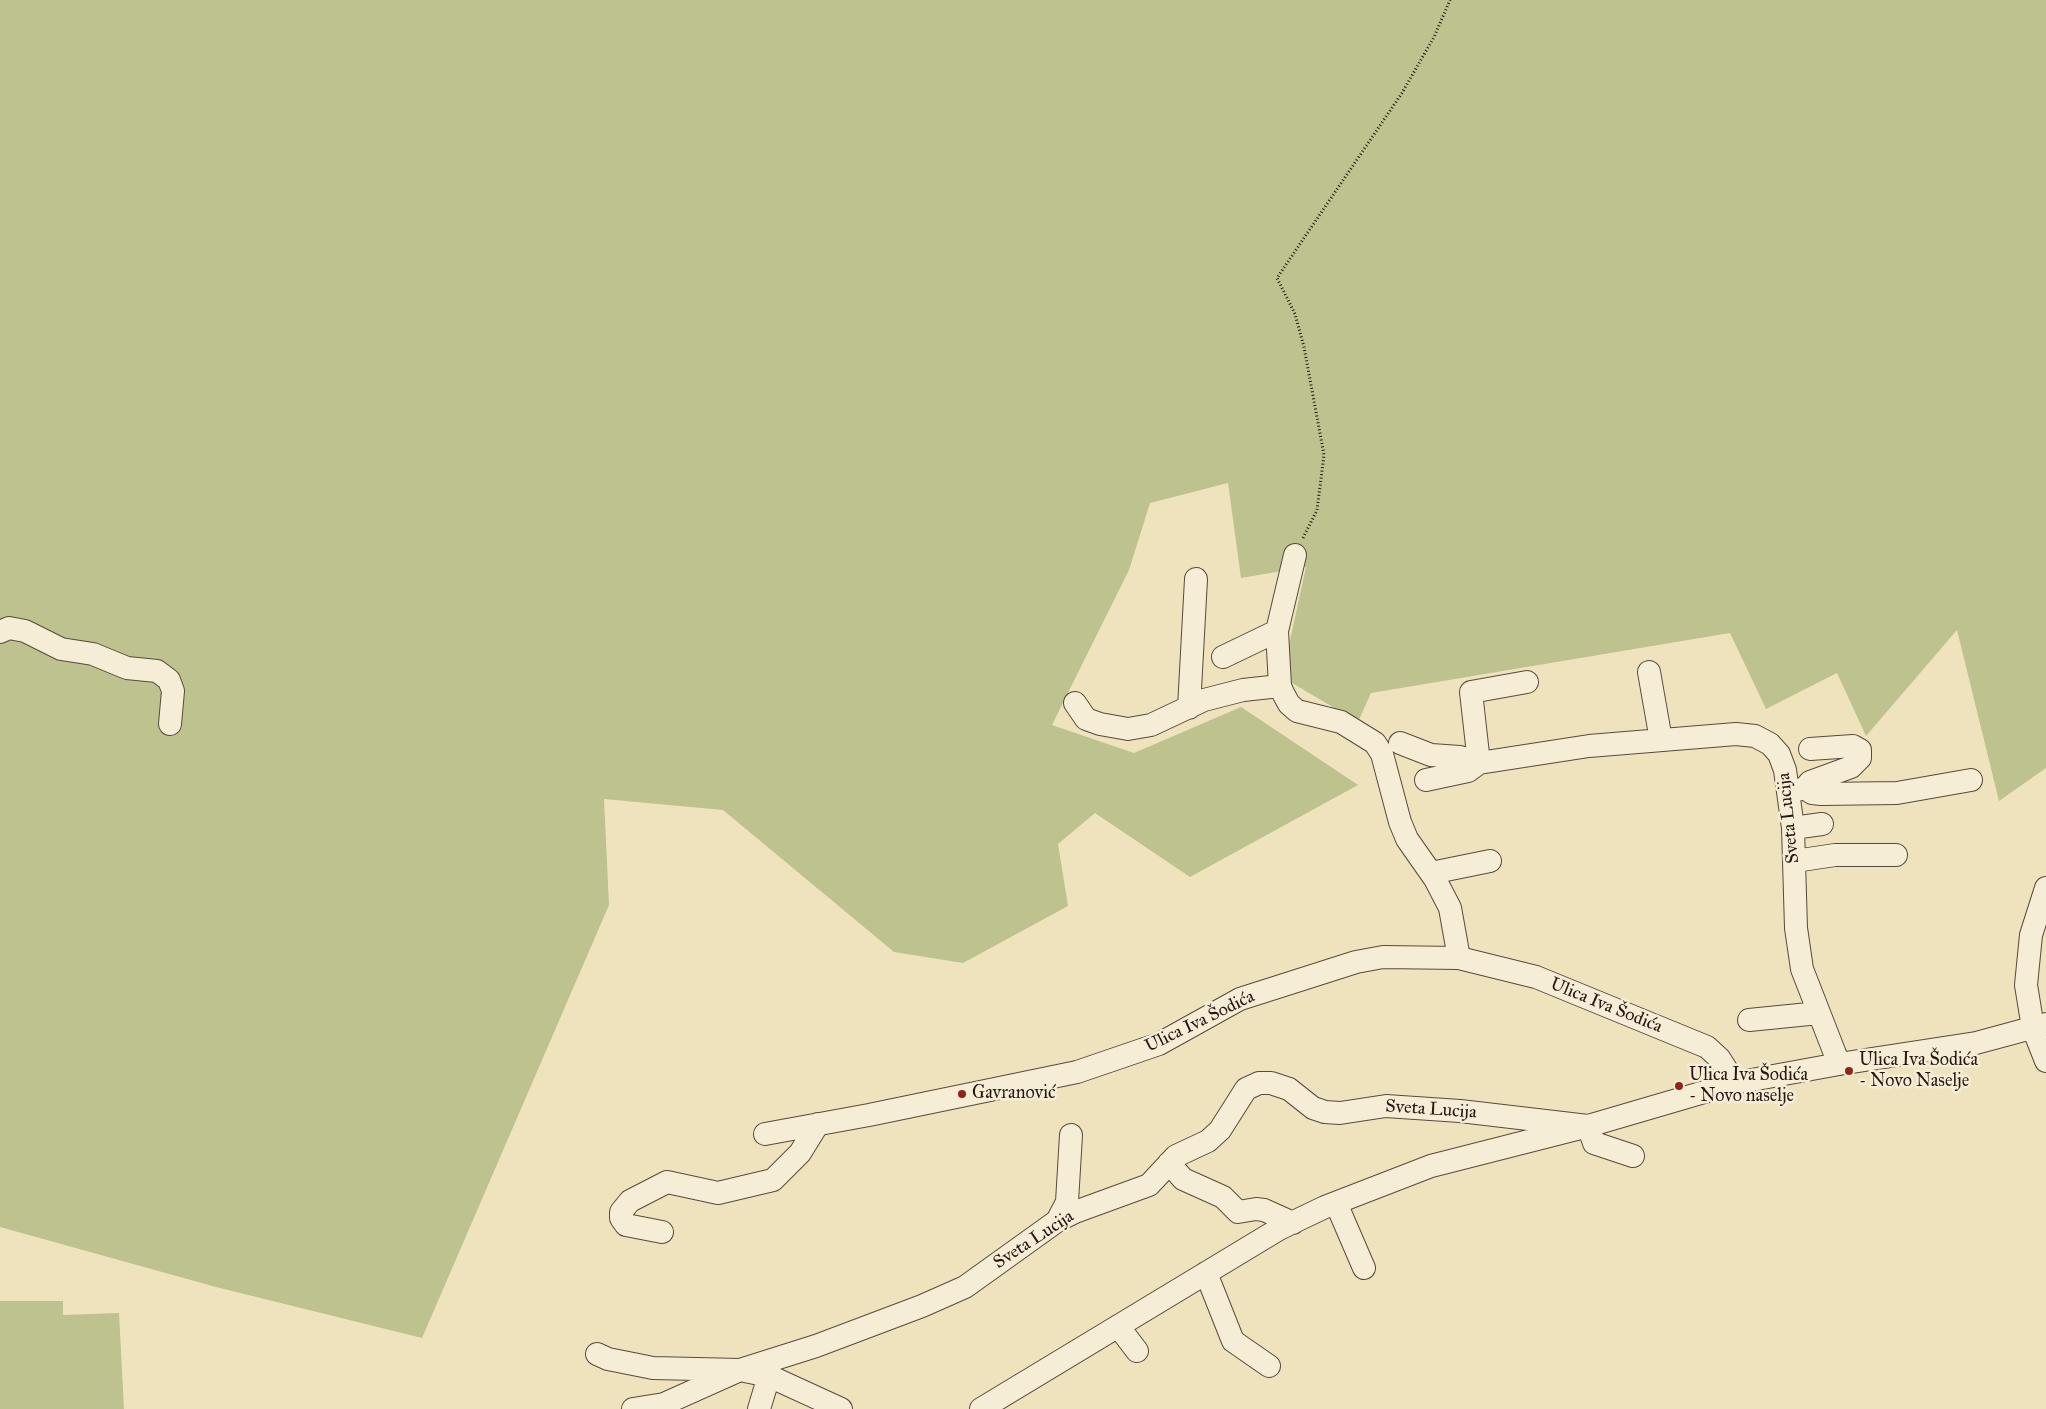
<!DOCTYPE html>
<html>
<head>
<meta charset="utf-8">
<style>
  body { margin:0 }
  canvas { display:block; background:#efe3be }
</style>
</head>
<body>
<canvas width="2046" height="1409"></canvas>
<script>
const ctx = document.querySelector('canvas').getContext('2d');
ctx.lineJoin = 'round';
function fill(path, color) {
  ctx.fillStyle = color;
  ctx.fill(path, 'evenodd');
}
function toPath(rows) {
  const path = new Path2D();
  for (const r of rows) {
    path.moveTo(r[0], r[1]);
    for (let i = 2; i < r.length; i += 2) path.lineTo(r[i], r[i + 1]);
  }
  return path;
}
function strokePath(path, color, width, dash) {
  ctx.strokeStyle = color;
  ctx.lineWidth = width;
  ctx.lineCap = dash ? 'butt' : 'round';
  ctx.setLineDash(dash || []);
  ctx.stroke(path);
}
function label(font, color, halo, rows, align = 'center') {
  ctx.font = font + ' "IM FELL Great Primer",serif';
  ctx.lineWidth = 5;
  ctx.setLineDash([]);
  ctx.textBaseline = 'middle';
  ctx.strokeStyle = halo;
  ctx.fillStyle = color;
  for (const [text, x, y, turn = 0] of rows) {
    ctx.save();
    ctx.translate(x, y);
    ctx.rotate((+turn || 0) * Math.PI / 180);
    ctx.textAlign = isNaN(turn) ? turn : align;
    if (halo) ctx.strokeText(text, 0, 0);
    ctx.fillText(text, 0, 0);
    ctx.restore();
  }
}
fill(toPath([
  [0,0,2046,0,2046,768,1999,801,1957,630,1866,736,1837,673,1766,709,1730,633,1371,693,1358,722,1282,677,1306,567,1241,578,1228,483,1150,503,1129,570,1052,725,1134,753,1241,707,1358,785,1190,877,1095,813,1058,844,1068,906,963,963,894,952,723,810,604,799,609,905,422,1338,216,1287,0,1227],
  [0,1301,63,1301,63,1315,119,1313,124,1409,0,1409]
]), '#bec28e');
const minor = toPath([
  [1295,555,1277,631,1280,686,1283,693,1289,704,1297,711,1341,722,1375,743,1382,754,1400,822,1407,839,1435,879,1450,908,1459,958],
  [0,632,9,628,25,631,61,649,93,654,127,668,157,671,169,680,173,691,170,724],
  [1223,657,1277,631],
  [1649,672,1661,740],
  [1075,703,1086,719,1100,724,1128,729,1151,725,1204,700,1243,690,1280,686],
  [1189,708,1196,579],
  [1400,743,1431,755,1460,757,1479,763,1589,746,1736,734,1755,736,1770,744,1779,754,1785,770,1793,828,1796,928,1802,969,1839,1064],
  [1479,763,1471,692,1527,682],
  [1426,780,1468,771,1479,763],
  [1805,788,1812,793,1821,794,1897,793,1971,780],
  [1794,791,1805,788,1810,782,1851,767,1860,758,1860,750,1853,746,1810,749],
  [1793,828,1822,824],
  [1795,861,1835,855,1896,855],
  [1431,873,1490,861],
  [2046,888,2031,935,2026,985,2033,1028,2046,1061],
  [1749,1020,1819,1013],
  [765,1134,869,1115,1077,1072,1159,1044,1240,999,1356,962,1383,957,1459,958,1536,977,1707,1047,1719,1058,1735,1083],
  [1169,1163,1183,1179,1223,1197,1238,1212,1256,1209,1264,1210,1293,1223],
  [1336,1203,1364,1268],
  [1057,1221,1067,1202,1071,1135],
  [662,1232,626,1225,621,1218,621,1212,630,1201,667,1182,718,1193,773,1180,800,1153,818,1124],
  [1206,1273,1233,1341,1269,1366],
  [1118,1326,1137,1351],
  [597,1354,608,1359,653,1368,740,1370,769,1376,841,1409],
  [633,1409,664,1404,740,1370,816,1346,922,1306,965,1287,1057,1221,1075,1212,1149,1185,1176,1156,1208,1141,1220,1130,1246,1089,1259,1083,1271,1083,1289,1089,1313,1108,1325,1112,1340,1113,1386,1106,1460,1111,1588,1126,1594,1143,1633,1156],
  [759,1409,769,1376],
  [981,1409,1279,1229,1325,1207,1431,1166,1588,1126,1735,1083,1839,1064,1976,1043,2046,1024]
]);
strokePath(minor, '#584a3c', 24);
strokePath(toPath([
  [1303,538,1317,510,1324,455,1304,347,1295,314,1277,278,1402,93,1434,37,1450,0]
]), '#261711', 3, [1, 2.5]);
strokePath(minor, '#f5edd5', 22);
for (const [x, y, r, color] of [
  [1849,1071,5,"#8f2418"],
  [1679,1086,5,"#8f2418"],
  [962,1094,5,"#8f2418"]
]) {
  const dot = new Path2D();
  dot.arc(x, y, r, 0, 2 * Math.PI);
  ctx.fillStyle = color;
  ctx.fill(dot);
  strokePath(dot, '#f5edd5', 2);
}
label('18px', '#261711', '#f5edd5', [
  ["Sveta Lucija",1789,818,-96],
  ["Ulica Iva Šodića",1606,1006,22],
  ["Ulica Iva Šodića",1200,1022,-26],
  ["Sveta Lucija",1431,1110,4],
  ["Sveta Lucija",1034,1240,-33]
]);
label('18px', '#261711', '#f5edd5', [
  ["Ulica Iva Šodića",1859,1061],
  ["- Novo Naselje",1859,1082],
  ["Ulica Iva Šodića",1689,1076],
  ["- Novo naselje",1689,1097],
  ["Gavranović",972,1094]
], 'left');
</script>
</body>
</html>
